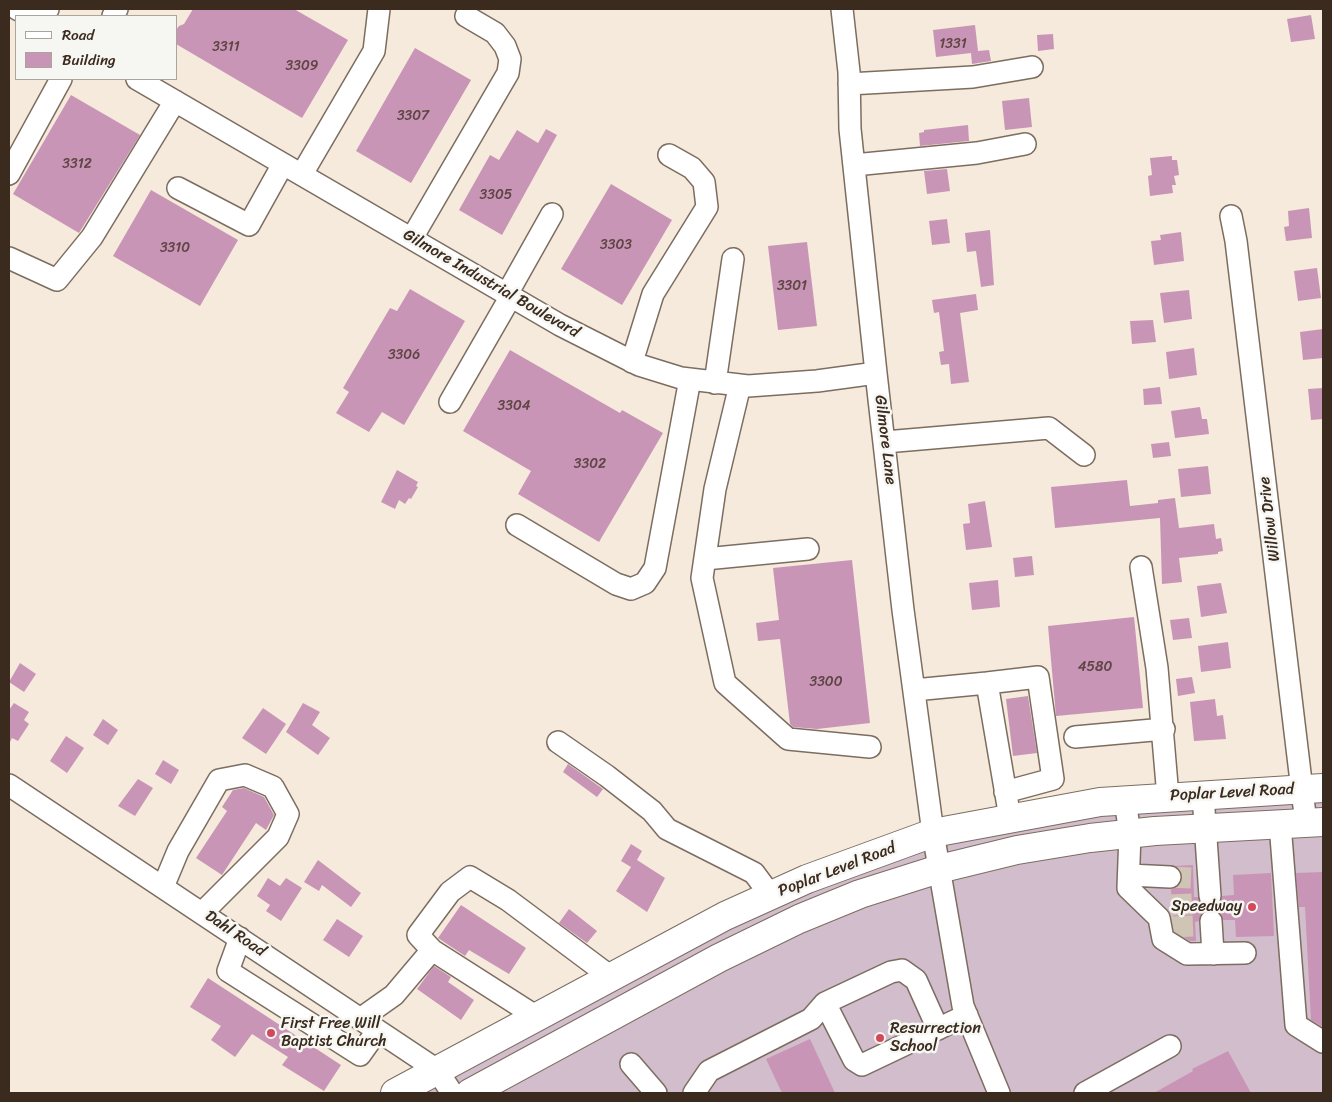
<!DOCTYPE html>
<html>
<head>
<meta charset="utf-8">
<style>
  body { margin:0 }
  #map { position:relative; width:1332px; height:1102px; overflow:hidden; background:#f5eadb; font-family:Sriracha,sans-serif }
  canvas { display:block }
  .frame { position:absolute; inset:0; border:10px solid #3b2a1e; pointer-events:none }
  .legend { position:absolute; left:15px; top:15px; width:162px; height:65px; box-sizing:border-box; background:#f6f6f2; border:1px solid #aba49d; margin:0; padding:6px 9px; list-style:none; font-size:15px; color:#3b2a1e }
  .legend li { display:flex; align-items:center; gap:10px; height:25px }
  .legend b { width:25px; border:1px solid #aba49d }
</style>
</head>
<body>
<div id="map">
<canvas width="1332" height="1102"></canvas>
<div class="frame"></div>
<ul class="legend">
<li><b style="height:6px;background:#fff"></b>Road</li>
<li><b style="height:14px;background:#c995b6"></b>Building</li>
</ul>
</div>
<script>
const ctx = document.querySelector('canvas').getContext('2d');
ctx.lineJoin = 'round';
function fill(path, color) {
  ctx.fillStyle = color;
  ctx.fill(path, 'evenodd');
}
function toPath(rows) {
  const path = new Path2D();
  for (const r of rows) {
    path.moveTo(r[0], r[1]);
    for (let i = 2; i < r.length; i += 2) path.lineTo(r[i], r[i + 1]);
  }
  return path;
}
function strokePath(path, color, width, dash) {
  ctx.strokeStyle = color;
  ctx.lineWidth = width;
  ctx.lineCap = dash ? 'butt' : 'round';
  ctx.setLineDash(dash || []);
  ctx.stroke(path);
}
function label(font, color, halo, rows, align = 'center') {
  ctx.font = font + ' Sriracha,sans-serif';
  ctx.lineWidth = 5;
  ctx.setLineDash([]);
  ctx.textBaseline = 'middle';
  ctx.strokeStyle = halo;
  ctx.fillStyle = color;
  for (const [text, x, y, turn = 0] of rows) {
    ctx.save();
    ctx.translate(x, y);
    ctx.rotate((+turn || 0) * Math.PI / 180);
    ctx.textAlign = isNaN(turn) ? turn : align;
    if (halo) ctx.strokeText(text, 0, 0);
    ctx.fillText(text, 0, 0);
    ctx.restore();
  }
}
fill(toPath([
  [1323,788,1323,1093,395,1093,725,916,933,833]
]), '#d1bdcb');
fill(toPath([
  [193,9,294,9,348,40,302,118,176,44,176,30,179,26,184,24],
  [1311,15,1315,39,1291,42,1287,19],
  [975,25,978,51,989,50,991,61,972,64,971,53,936,57,933,30],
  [1053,34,1054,49,1038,51,1037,35],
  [415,48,471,80,411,183,356,151],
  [71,95,140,135,79,233,13,194],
  [1029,98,1032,127,1005,130,1002,101],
  [968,125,969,141,920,146,919,133,924,132,924,130],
  [546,129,557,135,502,235,459,210,490,155,499,160,517,130,538,143],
  [1172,156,1172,160,1177,160,1179,175,1174,176,1176,185,1172,185,1173,193,1150,196,1148,176,1152,175,1150,158],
  [947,169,950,191,927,194,924,171],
  [611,184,672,220,622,305,561,269],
  [151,190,238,240,200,306,113,256],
  [1309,208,1312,238,1286,241,1284,227,1289,226,1288,211],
  [947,219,950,243,932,245,929,221],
  [990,230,994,285,981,287,976,251,967,252,965,233],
  [1181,232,1184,261,1154,265,1151,241,1161,240,1160,235],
  [807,242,817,326,778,330,768,246],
  [1317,268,1321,298,1298,301,1294,271],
  [410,289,465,321,404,425,382,412,369,432,336,413,349,392,343,388,390,308,397,311],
  [1189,290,1192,319,1164,323,1160,293],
  [976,294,978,310,960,313,969,382,951,384,949,364,941,365,939,352,944,351,939,312,934,313,932,300],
  [1153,320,1156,342,1132,344,1130,321],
  [1323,329,1323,358,1303,360,1300,332],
  [1194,348,1197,375,1169,379,1166,352],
  [510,350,620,413,622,410,663,433,599,542,518,494,531,471,463,431],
  [1160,387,1162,404,1144,405,1143,389],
  [1323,388,1323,419,1311,420,1308,389],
  [1200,407,1202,419,1207,419,1209,434,1175,438,1171,411],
  [1169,442,1171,456,1153,458,1151,444],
  [1208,466,1211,494,1181,497,1178,469],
  [397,470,418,482,416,486,418,487,411,499,409,498,405,504,399,500,395,509,381,502],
  [1127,480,1130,506,1158,503,1158,500,1175,498,1179,528,1214,524,1216,539,1221,538,1223,551,1218,552,1218,554,1179,558,1182,582,1162,584,1160,518,1055,528,1051,487],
  [985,501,992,547,966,550,963,524,970,523,968,504],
  [1032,556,1034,575,1015,577,1013,558],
  [852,560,870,723,817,729,793,727,790,724,780,639,758,641,756,623,779,620,773,568],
  [998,580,1000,607,972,610,969,583],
  [1221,583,1227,613,1201,617,1197,586],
  [1134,617,1143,708,1056,716,1048,626],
  [1189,618,1192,638,1173,640,1170,620],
  [1228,642,1231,668,1201,672,1198,646],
  [20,663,36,674,24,692,9,682],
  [1192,677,1195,693,1178,696,1176,679],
  [1028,696,1037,753,1013,756,1006,699],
  [1215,699,1217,716,1223,715,1226,739,1194,741,1190,702],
  [14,703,29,712,24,720,29,724,18,741,12,738,9,744,9,710],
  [303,703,320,712,312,725,330,738,318,755,286,732],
  [263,708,286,724,266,754,242,738],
  [103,719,118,730,108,745,93,735],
  [66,736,84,748,67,773,50,761],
  [163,760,179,770,171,784,155,774],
  [568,764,603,789,597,797,563,772],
  [138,779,153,788,135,816,118,806],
  [244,788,264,797,274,815,266,830,256,823,222,875,196,858,227,811,222,807,233,790],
  [631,844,642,851,637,860,665,878,647,912,616,891,631,867,621,861],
  [318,860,361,893,351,907,322,885,319,891,304,882],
  [1193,865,1194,897,1198,897,1204,907,1210,908,1217,906,1222,896,1234,895,1233,875,1271,873,1274,936,1236,937,1235,920,1223,920,1221,914,1211,909,1204,911,1199,921,1195,922,1196,941,1190,941,1174,931,1171,889,1180,884,1182,877,1181,871,1175,866],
  [1323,872,1323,1027,1311,1020,1305,907,1299,907,1296,873],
  [268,878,280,886,286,878,302,888,281,921,266,911,270,905,257,896],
  [461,905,526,948,509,974,469,950,465,956,438,938],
  [569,909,597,931,587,943,559,923],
  [337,919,363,936,349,957,323,940],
  [434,966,451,977,448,982,474,1000,461,1020,417,989],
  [208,978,341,1065,324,1091,282,1065,288,1057,252,1034,235,1057,211,1040,221,1026,190,1007],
  [810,1039,835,1093,782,1093,766,1059],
  [1228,1051,1251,1093,1154,1093,1193,1071,1192,1069]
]), '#c995b6');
strokePath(toPath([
  [1170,877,1193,878],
  [1171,905,1210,903],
  [1172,927,1195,926]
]), '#d0c4b5', 21, [21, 11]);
const minor = toPath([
  [17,9,30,16],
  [842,9,849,72,850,129,876,373,903,610,933,833,963,1006,999,1093],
  [44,16,48,9],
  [113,16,117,9],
  [137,79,560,325,639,365,681,378,748,386,817,381,876,373],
  [849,84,973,77,1032,67],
  [854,165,977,153,1025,144],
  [9,174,61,79],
  [302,174,374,51,379,9],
  [178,188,249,225,283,164],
  [1231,216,1236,241,1306,823],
  [412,238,508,73,510,59,505,46,495,33,466,16],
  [9,258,57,280,92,237,175,101],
  [507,294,552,214],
  [632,362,653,294,707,207,704,182,692,168,669,155],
  [715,383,733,259],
  [740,385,715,489,702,578,725,683,788,739,870,747],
  [450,402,511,296],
  [885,442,1049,428,1084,455],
  [517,525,616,584,631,589,645,583,655,568,690,379],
  [705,559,808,549],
  [1141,567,1157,668,1168,797],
  [987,683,1038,677,1053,779,1005,792],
  [914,690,987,683,1010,818],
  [1075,737,1164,729],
  [558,742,607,776,652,811,667,829,754,873,771,896],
  [9,785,437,1070,452,1093],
  [1203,795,1210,896],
  [1125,800,1130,834,1128,888,1159,918,1163,939,1187,954,1245,953],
  [1280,824,1296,1025,1323,1042],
  [1129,875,1170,877],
  [163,887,178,851,219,780,245,775,273,787,288,814,278,837,202,913],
  [1211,921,1213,954],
  [240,938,228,971,360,1055,377,1031],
  [825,1003,891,972,902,970,916,980,938,1029],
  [537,1017,432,950,418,935,450,892,470,877,508,900,611,977],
  [360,1019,394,995,432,950],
  [631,1064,656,1093],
  [694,1093,709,1071,811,1019,825,1003,854,1060,862,1065,967,1015],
  [1085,1093,1170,1046]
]);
const major = toPath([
  [395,1093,725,916,807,879,933,833,1100,802,1323,788],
  [470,1093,719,958,799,919,860,894,939,869,1017,850,1090,838,1155,831,1323,822]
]);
strokePath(minor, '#7c6d60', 24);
strokePath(major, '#7c6d60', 30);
strokePath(minor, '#fff', 21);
strokePath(major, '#fff', 28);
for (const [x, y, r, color] of [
  [1252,907,5,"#d1495b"],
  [271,1033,5,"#d1495b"],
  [880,1038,5,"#d1495b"]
]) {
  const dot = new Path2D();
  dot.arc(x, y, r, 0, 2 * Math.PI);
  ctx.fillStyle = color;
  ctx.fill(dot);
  strokePath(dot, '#f6f6f2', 2);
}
label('14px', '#5e4544', null, [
  ["1331",953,44],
  ["3311",226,47],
  ["3309",302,66],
  ["3307",413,116],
  ["3312",77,164],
  ["3305",496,195],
  ["3303",616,245],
  ["3310",175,248],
  ["3301",792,286],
  ["3306",404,355],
  ["3304",514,406],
  ["3302",590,464],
  ["4580",1095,667],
  ["3300",826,682]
]);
label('16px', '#3b2a1e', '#f6f6f2', [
  ["Gilmore Industrial Boulevard",491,284,30],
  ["Gilmore Lane",885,440,83],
  ["Willow Drive",1270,519,-97],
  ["Poplar Level Road",1232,793,-3],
  ["Poplar Level Road",837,870,-21],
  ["Dahl Road",235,934,34]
]);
label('16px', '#3b2a1e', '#f6f6f2', [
  ["Speedway",1242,907,"right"],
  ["First Free Will",281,1024],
  ["Baptist Church",281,1042],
  ["Resurrection",890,1029],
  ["School",890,1047]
], 'left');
</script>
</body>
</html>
